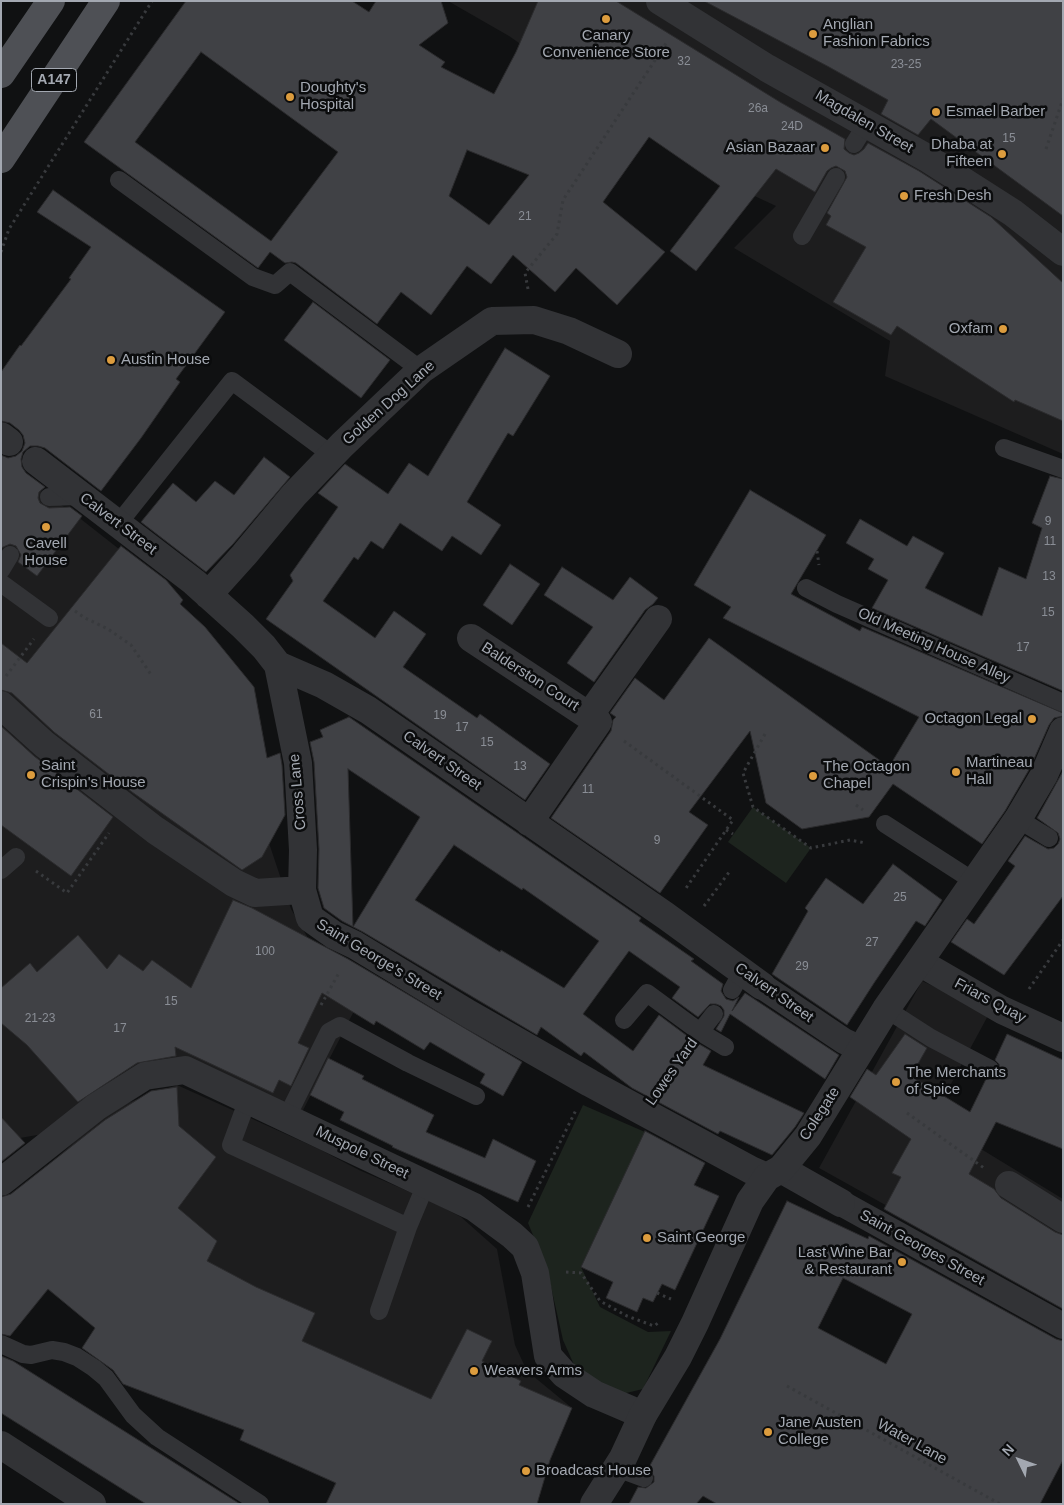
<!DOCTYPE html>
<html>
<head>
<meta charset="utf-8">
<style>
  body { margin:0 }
  #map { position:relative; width:1064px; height:1505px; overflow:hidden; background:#101112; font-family:Arial,sans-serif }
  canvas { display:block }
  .frame { position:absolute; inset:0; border:2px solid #a3a8b1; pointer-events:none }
  .north { position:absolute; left:994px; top:1435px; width:50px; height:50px; -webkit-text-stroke:4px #0b0c0d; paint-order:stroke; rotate:312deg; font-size:14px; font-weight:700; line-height:20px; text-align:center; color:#a3a8b1 }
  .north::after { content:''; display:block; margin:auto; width:18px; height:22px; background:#a3a8b1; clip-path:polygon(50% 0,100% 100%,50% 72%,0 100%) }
</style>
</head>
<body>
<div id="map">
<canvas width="1064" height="1505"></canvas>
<div class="frame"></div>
<div class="north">N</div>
</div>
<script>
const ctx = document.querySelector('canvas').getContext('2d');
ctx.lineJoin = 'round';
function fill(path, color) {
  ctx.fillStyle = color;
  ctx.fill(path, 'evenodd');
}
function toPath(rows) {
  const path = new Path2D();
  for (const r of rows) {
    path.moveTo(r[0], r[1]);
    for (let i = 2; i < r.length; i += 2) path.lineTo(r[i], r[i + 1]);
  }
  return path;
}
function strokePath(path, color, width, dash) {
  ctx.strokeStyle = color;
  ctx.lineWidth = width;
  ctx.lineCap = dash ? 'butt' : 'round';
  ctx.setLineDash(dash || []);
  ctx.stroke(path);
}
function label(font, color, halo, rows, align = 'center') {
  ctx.font = font + ' Arial,sans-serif';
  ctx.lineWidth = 5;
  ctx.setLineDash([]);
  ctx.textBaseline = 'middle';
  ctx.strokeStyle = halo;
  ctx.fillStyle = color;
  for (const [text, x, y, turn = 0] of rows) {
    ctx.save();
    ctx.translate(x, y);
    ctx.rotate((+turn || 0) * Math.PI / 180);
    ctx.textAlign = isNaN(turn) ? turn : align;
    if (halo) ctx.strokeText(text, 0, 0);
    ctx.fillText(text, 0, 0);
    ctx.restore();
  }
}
fill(toPath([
  [448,1,1063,1,1063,454,885,376,890,341,734,248,776,206,705,173,509,36],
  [1,463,77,516,133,560,205,627,254,687,264,745,269,803,269,843,291,909,308,938,372,976,298,1120,184,1069,113,1108,177,1085,319,1149,359,1170,433,1202,461,1217,497,1249,515,1345,527,1371,572,1408,550,1460,537,1504,326,1504,335,1483,240,1440,259,1396,204,1394,198,1413,170,1402,130,1371,136,1360,48,1290,12,1334,34,1178,111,1109,84,1127,20,1138,1,1155],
  [922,981,990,1012,932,1119,1063,1199,1063,1304,819,1168]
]), '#1d1d1e');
fill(toPath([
  [753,807,811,848,786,883,728,842],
  [583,1105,645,1132,581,1267,600,1307,648,1332,671,1331,643,1389,622,1394,606,1388,575,1367,563,1340,547,1269,528,1223]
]), '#1d241e');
const building = toPath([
  [186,1,352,1,369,12,376,1,441,1,448,23,419,45,445,62,441,67,494,94,516,52,538,1,616,1,780,102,845,139,844,149,849,153,854,155,859,153,864,149,868,143,919,171,991,217,1063,283,1063,421,1015,400,1014,402,897,326,891,335,833,302,866,247,826,225,831,216,827,213,847,177,845,171,836,166,831,168,827,171,815,192,776,169,696,271,670,251,720,186,649,137,603,202,665,252,617,305,576,268,555,292,513,255,491,284,467,266,431,315,401,292,377,324,296,263,292,262,285,263,270,252,258,268,84,142,186,1],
  [201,52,338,152,271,241,135,142,201,52],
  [467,150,529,175,489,225,449,196,467,150],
  [704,1,1063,1,1063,216,931,119,918,135,881,114,888,100,829,67,704,1],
  [53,190,225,312,176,379,180,382,141,438,101,491,45,448,38,446,30,446,23,452,21,459,22,467,26,473,45,487,39,492,38,498,40,503,49,508,70,507,82,516,37,576,18,562,21,555,16,546,10,544,1,548,1,455,8,458,16,456,22,451,25,443,23,435,19,430,10,423,1,421,1,372,20,345,21,346,71,279,69,278,91,247,37,212,53,190],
  [313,302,390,360,361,398,284,340,313,302],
  [505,348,550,376,513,436,508,433,467,502,501,525,481,555,452,536,442,551,400,523,383,549,371,541,358,560,354,557,323,601,375,638,394,611,426,634,403,667,477,718,480,714,550,764,525,800,266,619,293,581,290,575,338,507,318,493,345,464,388,494,409,463,428,476,505,348],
  [264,457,290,477,233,544,206,572,141,522,173,483,196,502,215,481,234,495,264,457],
  [1050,476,1063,479,1063,691,872,608,888,580,868,569,874,559,846,543,860,519,907,546,913,536,944,553,925,588,982,616,999,567,1026,579,1042,528,1032,523,1050,476],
  [750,490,826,535,791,594,860,631,862,627,1063,713,1063,716,1054,718,1049,725,1030,768,1005,811,982,844,893,784,869,817,802,829,766,803,750,731,689,812,708,825,660,893,551,818,611,731,613,720,616,717,610,713,635,678,664,700,709,638,889,767,919,717,723,618,731,607,694,585,750,490],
  [121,546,166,580,183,600,180,604,205,627,254,687,267,758,280,753,282,765,285,815,262,857,242,870,132,792,54,732,12,693,1,690,1,643,27,663,121,546],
  [510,564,540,584,512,625,483,605,510,564],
  [562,567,613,600,630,577,658,598,653,604,645,610,594,682,567,663,593,627,544,595,562,567],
  [349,717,641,918,639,921,694,959,691,961,723,984,721,991,726,999,733,1001,739,997,732,1011,745,993,839,1055,825,1079,730,1014,721,1032,716,1029,724,1016,724,1010,721,1006,716,1004,710,1004,698,1017,672,998,680,987,629,951,583,1014,633,1051,659,1015,694,1041,711,1051,703,1065,804,1113,795,1127,772,1155,720,1131,718,1134,632,1088,584,1052,581,1056,541,1027,537,1035,363,932,342,921,324,908,318,888,319,849,314,762,310,742,323,737,320,730,349,717],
  [348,769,420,817,353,927,348,769],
  [454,845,522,890,523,888,599,941,564,988,501,950,500,952,415,900,454,845],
  [1,726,34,756,113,817,71,876,1,825,1,726],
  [1063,771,1063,896,1004,975,951,942,967,919,974,924,1015,866,1008,861,1025,836,1048,849,1054,848,1058,844,1060,839,1058,833,1037,818,1063,771],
  [893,864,942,900,925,926,916,921,874,983,847,1025,772,974,808,911,805,908,826,878,863,904,893,864],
  [233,900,252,908,348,959,522,1062,503,1096,480,1083,485,1074,430,1042,424,1050,376,1021,374,1025,322,993,298,1043,309,1048,291,1086,279,1080,273,1093,175,1047,176,1056,137,1063,78,1102,27,1045,1,1023,1,988,30,963,37,972,78,935,107,969,119,954,143,971,152,960,191,988,233,900],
  [905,1034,927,1048,911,1076,970,1112,986,1079,995,1078,1000,1073,999,1064,995,1060,1007,1034,1063,1060,1063,1149,996,1122,969,1174,994,1189,1001,1198,1055,1232,1063,1235,1063,1309,884,1209,901,1177,892,1173,911,1139,850,1097,867,1069,876,1075,905,1034],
  [328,1058,364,1076,362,1079,434,1115,426,1132,485,1158,493,1139,536,1161,518,1202,392,1147,393,1146,340,1120,344,1112,310,1095,328,1058],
  [177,1087,179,1126,216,1157,178,1208,217,1241,207,1261,256,1287,315,1313,302,1341,431,1399,467,1329,492,1341,482,1361,521,1381,519,1385,572,1408,550,1460,537,1504,326,1504,336,1483,240,1440,244,1430,123,1384,113,1370,82,1348,95,1328,48,1289,10,1336,1,1334,1,1197,11,1194,105,1120,151,1091,177,1087],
  [1,1117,25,1143,1,1162,1,1117],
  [645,1131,705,1163,694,1185,719,1196,675,1290,662,1284,653,1302,643,1298,637,1312,606,1298,613,1282,581,1267,645,1131],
  [787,1201,868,1239,869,1236,1056,1339,1063,1341,1063,1460,1040,1504,717,1504,703,1496,696,1504,629,1504,638,1487,646,1488,654,1482,654,1476,648,1469,720,1339,787,1201],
  [843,1278,912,1314,886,1364,818,1328,843,1278],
  [1,1356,13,1361,240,1504,146,1504,1,1413,1,1356]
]);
fill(building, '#404145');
strokePath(building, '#2b2b2d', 1);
strokePath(toPath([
  [1046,149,1063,99],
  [1,252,9,229,152,1],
  [528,289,525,273,557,234,563,200,667,42],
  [817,551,819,565],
  [75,611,85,618,108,629,131,645,152,676],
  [6,676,34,639],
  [765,734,743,773,753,807,811,848,850,840,866,843],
  [624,741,733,820,684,891],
  [856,805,863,810],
  [726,830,733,834],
  [36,871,67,893,109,833],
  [704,906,730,871],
  [1029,989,1063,940],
  [321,1005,340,971],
  [662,1087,686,1053],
  [907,1113,984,1168],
  [528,1207,576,1110],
  [566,1272,581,1273,600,1301,627,1316,654,1326,658,1323],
  [657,1293,671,1299],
  [787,1386,1000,1504]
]), '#383a3d', 3, [2.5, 4]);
strokePath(toPath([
  [854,144,867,123],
  [119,180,253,277,275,285,290,272,421,370],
  [802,236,836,177],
  [1004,448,1063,469],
  [49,497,81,496],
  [118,524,232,381,332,455],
  [1,570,10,555],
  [1,583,49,618],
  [806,588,837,604,1063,703],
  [1018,819,1049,838],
  [885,824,975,882],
  [1,870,16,857],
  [732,990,742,972],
  [886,1009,931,1038,990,1069],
  [624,1020,647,993,700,1032,714,1014],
  [700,1032,725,1047],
  [248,1099,231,1145,408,1227],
  [287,1117,329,1032,340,1026,408,1063,476,1096],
  [379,1311,408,1227,426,1184],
  [1,1344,23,1354,31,1355,52,1350,64,1352,77,1357,94,1368,106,1378,133,1415,157,1437,260,1504],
  [617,1468,644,1478]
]), '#323336', 18);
strokePath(toPath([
  [762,986,844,1041,861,1049],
  [841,1203,1063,1326]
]), '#323336', 26);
strokePath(toPath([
  [1,436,9,442],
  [36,461,194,582,243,626,264,647,278,665,324,685,368,710,666,916,762,986],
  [208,595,244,555,294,495,342,445,421,370,492,321,534,320,569,331,618,354],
  [471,638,589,716],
  [278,665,298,763,303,850,302,890,310,918,334,935,355,945,469,1014,590,1083,751,1170,767,1177],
  [1,705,44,744,155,830,234,883,255,893,302,890],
  [529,822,598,722,589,716,658,619],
  [919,962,1002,1010,1063,1038],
  [781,1169,841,1203],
  [1,1182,96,1107,145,1076,185,1070,474,1207,512,1235,525,1247,535,1273,548,1356,564,1374,594,1394,643,1415],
  [1009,1185,1063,1219]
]), '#323336', 28);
strokePath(toPath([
  [660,1,767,68,927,158,1013,213,1063,252],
  [1,1445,92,1504],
  [594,1504,623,1458,643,1415,678,1357,695,1323,750,1201,767,1177,781,1169,808,1136,886,1009,1018,819,1044,775,1063,731]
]), '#323336', 28);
strokePath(toPath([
  [1,74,51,1],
  [1,159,106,1]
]), '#4e5055', 28);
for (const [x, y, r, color] of [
  [606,19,5,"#dc9c3e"],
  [813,34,5,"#dc9c3e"],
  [290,97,5,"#dc9c3e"],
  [936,112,5,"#dc9c3e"],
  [825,148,5,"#dc9c3e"],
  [1002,154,5,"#dc9c3e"],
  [904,196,5,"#dc9c3e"],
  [1003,329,5,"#dc9c3e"],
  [111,360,5,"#dc9c3e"],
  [46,527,5,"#dc9c3e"],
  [1032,719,5,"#dc9c3e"],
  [956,772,5,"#dc9c3e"],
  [31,775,5,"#dc9c3e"],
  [813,776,5,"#dc9c3e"],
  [896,1082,5,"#dc9c3e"],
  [647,1238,5,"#dc9c3e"],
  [902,1262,5,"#dc9c3e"],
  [474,1371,5,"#dc9c3e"],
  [768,1432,5,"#dc9c3e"],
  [526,1471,5,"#dc9c3e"]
]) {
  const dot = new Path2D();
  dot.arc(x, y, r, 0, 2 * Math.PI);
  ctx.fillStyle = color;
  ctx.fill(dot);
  strokePath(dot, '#0b0c0d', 2);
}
label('12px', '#8a8e96', null, [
  ["32",684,62],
  ["23-25",906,65],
  ["26a",758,109],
  ["24D",792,127],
  ["15",1009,139],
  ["21",525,217],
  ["9",1048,522],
  ["11",1050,542],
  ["13",1049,577],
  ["15",1048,613],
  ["17",1023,648],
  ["61",96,715],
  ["19",440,716],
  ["17",462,728],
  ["15",487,743],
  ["13",520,767],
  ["11",588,790],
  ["9",657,841],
  ["25",900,898],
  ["27",872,943],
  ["100",265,952],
  ["29",802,967],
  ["15",171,1002],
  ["21-23",40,1019],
  ["17",120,1029]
]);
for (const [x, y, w] of [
  [54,80,45]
]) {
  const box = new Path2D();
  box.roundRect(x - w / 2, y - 11.5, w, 23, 4);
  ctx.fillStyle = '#0b0c0d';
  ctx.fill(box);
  strokePath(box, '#a3a8b1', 1);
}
label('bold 14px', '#a3a8b1', null, [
  ["A147",54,80]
]);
label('15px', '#a3a8b1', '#0b0c0d', [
  ["Anglian",823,25],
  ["Fashion Fabrics",823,42],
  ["Canary",606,36,"center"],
  ["Convenience Store",606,53,"center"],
  ["Doughty's",300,88],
  ["Hospital",300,105],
  ["Esmael Barber",946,112],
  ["Dhaba at",992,145,"right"],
  ["Fifteen",992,162,"right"],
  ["Asian Bazaar",815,148,"right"],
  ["Fresh Desh",914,196],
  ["Oxfam",993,329,"right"],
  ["Austin House",121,360],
  ["Cavell",46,544,"center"],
  ["House",46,561,"center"],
  ["Octagon Legal",1022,719,"right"],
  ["Martineau",966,763],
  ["Hall",966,780],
  ["Saint",41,766],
  ["Crispin's House",41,783],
  ["The Octagon",823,767],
  ["Chapel",823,784],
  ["The Merchants",906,1073],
  ["of Spice",906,1090],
  ["Saint George",657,1238],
  ["Last Wine Bar",892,1253,"right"],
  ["& Restaurant",892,1270,"right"],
  ["Weavers Arms",484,1371],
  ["Jane Austen",778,1423],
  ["College",778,1440],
  ["Broadcast House",536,1471]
], 'left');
label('15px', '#a3a8b1', '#0b0c0d', [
  ["Magdalen Street",864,122,30],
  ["Golden Dog Lane",389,403,-42],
  ["Calvert Street",118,524,37],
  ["Old Meeting House Alley",934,646,24],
  ["Balderston Court",530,677,33],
  ["Calvert Street",442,761,35],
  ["Cross Lane",298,792,-95],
  ["Saint George's Street",379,960,31],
  ["Calvert Street",774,993,35],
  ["Friars Quay",990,1001,28],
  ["Lowes Yard",672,1072,-55],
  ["Colegate",820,1114,-57],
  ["Muspole Street",362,1153,26],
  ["Saint Georges Street",922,1248,29],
  ["Water Lane",912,1442,29]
]);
</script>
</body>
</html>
